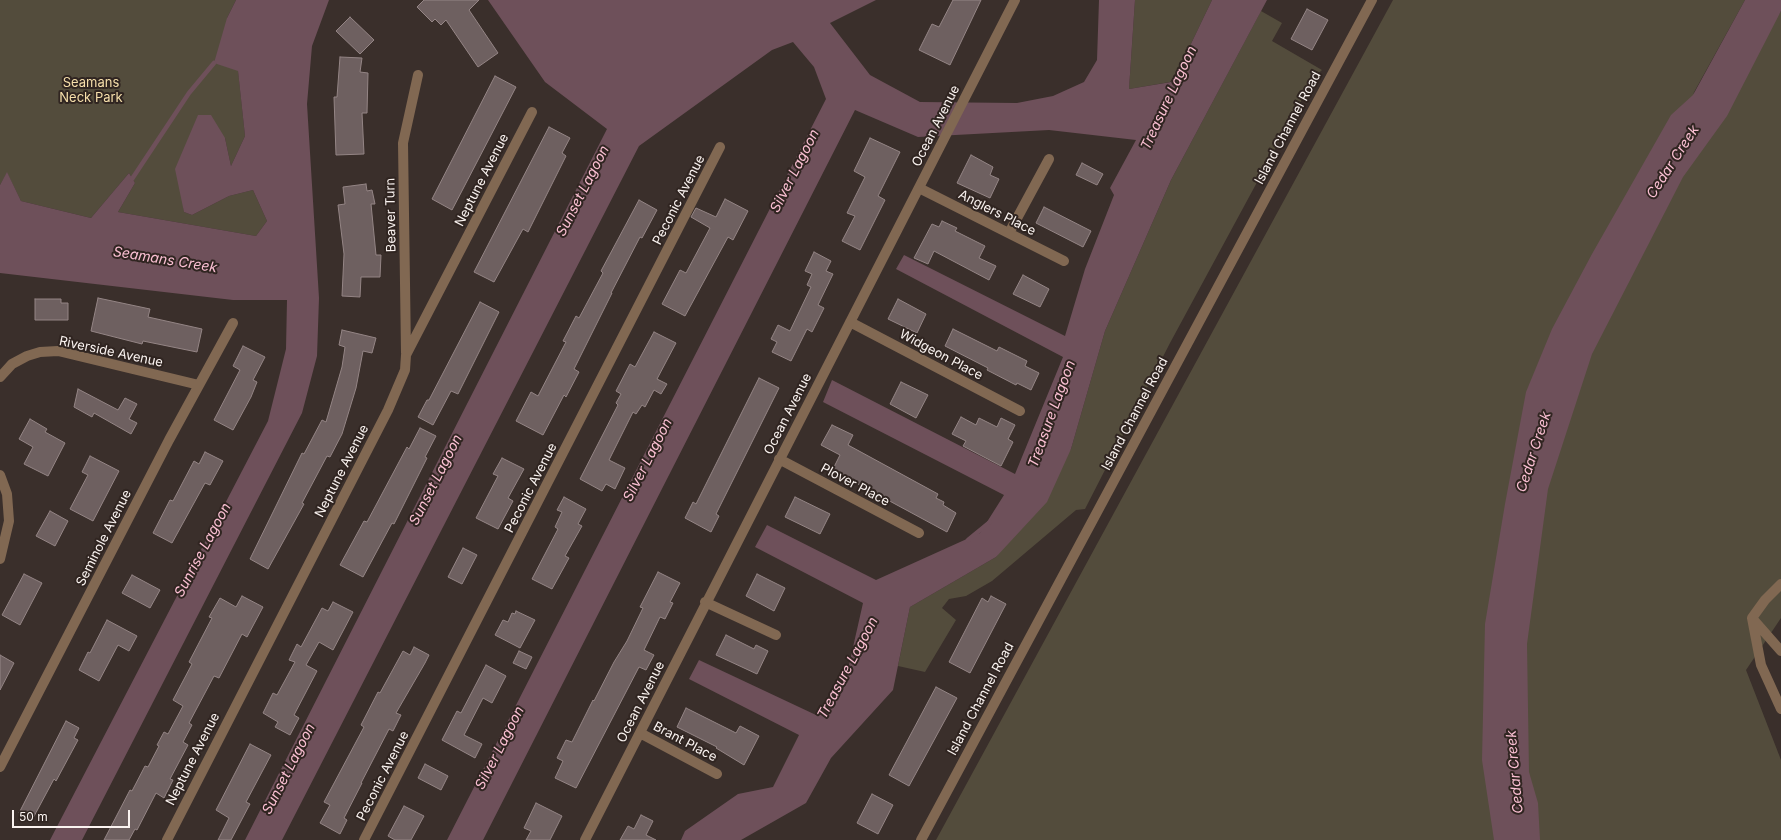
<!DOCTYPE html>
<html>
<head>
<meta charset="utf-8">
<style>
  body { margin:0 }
  #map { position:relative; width:1781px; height:840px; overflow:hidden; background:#3a2f2b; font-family:Inter,sans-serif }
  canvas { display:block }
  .scale { position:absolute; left:12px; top:810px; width:118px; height:18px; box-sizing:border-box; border:2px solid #faf3f0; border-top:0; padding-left:5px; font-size:12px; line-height:14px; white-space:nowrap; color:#faf3f0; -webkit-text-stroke:3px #302521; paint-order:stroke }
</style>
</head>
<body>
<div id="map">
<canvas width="1781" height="840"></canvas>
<div class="scale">50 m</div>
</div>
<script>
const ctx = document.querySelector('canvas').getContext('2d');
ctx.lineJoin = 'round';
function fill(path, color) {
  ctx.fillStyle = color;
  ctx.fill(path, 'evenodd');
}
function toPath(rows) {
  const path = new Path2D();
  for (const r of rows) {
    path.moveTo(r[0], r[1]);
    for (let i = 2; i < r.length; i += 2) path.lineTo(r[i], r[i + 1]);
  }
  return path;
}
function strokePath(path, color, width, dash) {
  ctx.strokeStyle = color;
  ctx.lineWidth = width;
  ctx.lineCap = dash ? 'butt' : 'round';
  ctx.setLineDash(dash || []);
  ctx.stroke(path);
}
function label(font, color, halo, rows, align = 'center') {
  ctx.font = font + ' Inter,sans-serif';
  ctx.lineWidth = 4;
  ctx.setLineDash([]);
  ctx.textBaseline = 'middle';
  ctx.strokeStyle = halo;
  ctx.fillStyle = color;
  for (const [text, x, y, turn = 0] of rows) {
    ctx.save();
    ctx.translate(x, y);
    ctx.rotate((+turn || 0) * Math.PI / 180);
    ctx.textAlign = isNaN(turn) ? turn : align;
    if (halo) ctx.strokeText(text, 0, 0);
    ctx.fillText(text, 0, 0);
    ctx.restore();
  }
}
fill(toPath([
  [0,0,236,0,227,18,238,70,245,136,231,166,225,138,183,199,184,212,192,215,229,196,253,190,267,221,256,236,118,212,135,183,129,173,91,218,21,201,7,173,0,185],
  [1135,0,1212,0,1177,73,1170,82,1129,89],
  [1393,0,1745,0,1693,94,1777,17,1781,11,1781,618,1746,670,1781,760,1781,840,936,840],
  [1261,11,1282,23,1272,41,1322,70,1314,77,1170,343,1085,509,1076,510,992,581,966,596,949,599,942,608,956,620,925,672,898,666,910,607,996,557,1071,449,1105,331,1171,180]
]), '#534c3c');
fill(toPath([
  [236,0,329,0,312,46,307,104,319,298,317,356,302,413,82,840,50,840,268,421,286,349,287,300,233,300,0,273,0,185,7,172,21,201,91,218,129,173,135,183,118,212,256,236,267,221,253,190,229,196,192,215,184,212,175,169,198,115,211,115,225,138,231,166,245,136,238,71,214,63,227,18],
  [488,0,876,0,830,23,870,75,920,102,1017,103,1053,96,1084,82,1097,60,1099,0,1135,0,1129,89,1171,82,1177,73,1212,0,1267,0,1171,180,1105,331,1071,449,1047,502,996,557,910,607,893,690,831,758,806,803,741,840,681,840,685,831,738,794,773,787,799,735,689,679,699,660,816,715,844,687,863,603,755,547,767,525,876,580,980,533,1004,495,823,402,832,380,1015,474,1063,357,896,269,904,255,1065,336,1085,269,1114,195,1110,188,1136,140,1049,130,918,137,855,110,483,840,447,840,826,99,814,67,793,42,772,50,639,146,282,840,245,840,607,129,545,82],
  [1745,0,1781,0,1781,11,1727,116,1683,177,1592,354,1548,489,1527,644,1529,772,1538,803,1540,840,1494,840,1482,760,1485,624,1505,504,1526,392,1552,329,1592,254,1671,115,1693,95]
]), '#6e505a');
strokePath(toPath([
  [132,179,189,93,214,63],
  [968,540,990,522]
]), '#6e505a', 4.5);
const building = toPath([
  [424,0,479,0,469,10,498,53,478,67,446,20,441,25,435,19,432,22,417,7,424,0],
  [953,0,981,0,950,65,919,50,932,24,939,27,953,0],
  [1307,9,1328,20,1312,50,1291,39,1307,9],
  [350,17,374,40,360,54,336,31,350,17],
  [340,57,362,58,360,72,368,73,367,113,362,113,364,154,336,155,334,97,337,97,340,57],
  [495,76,516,87,452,210,432,199,495,76],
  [549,127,570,138,562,153,566,156,528,232,523,229,494,282,474,272,549,127],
  [870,138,900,152,878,196,885,200,860,250,842,241,855,216,847,213,865,177,854,171,870,138],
  [971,155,993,167,990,175,999,179,990,198,957,183,971,155],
  [1082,163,1103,174,1097,185,1076,175,1082,163],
  [366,184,367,191,372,190,375,204,371,204,376,255,381,255,380,277,361,277,360,297,342,296,344,254,338,205,345,204,343,187,366,184],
  [725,199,748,211,733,240,728,237,685,316,662,304,680,270,686,273,710,228,691,217,696,208,716,217,725,199],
  [639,200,657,210,642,238,640,237,611,293,612,293,574,369,579,372,566,397,564,395,543,435,516,421,531,392,538,396,566,342,563,341,576,316,579,318,603,273,601,271,639,200],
  [1044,207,1091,231,1083,247,1036,223,1044,207],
  [942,221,957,228,955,231,985,246,979,258,996,266,989,280,934,251,928,264,914,258,932,224,939,227,942,221],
  [814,252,831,261,826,271,833,274,818,305,824,308,812,332,807,329,791,361,772,352,777,342,771,339,778,325,790,331,811,287,807,285,812,274,805,271,814,252],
  [1023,275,1049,289,1040,307,1013,294,1023,275],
  [98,298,150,309,148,317,202,329,197,352,143,341,142,344,91,331,98,298],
  [35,299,61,299,61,303,68,303,68,320,35,320,35,299],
  [898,299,926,314,917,333,888,319,898,299],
  [480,302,499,312,458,394,451,391,433,425,418,417,427,400,429,400,480,302],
  [953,329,997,351,999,347,1027,361,1025,366,1039,373,1031,390,1017,383,1016,385,987,370,988,368,945,346,953,329],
  [342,330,376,338,372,353,363,351,356,388,342,434,330,457,327,456,302,503,304,504,268,569,250,559,302,453,304,454,322,420,326,422,342,367,345,347,339,345,342,330],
  [654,332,676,343,657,379,667,384,661,394,654,390,645,407,642,405,636,414,633,412,609,460,625,468,615,489,606,484,602,491,580,479,618,405,616,403,621,394,616,391,630,364,635,367,654,332],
  [243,346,265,357,253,380,257,382,251,397,233,430,214,420,240,370,233,366,243,346],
  [759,378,779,388,716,514,719,516,711,532,685,518,693,502,696,504,759,378],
  [901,382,928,395,916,418,890,404,901,382],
  [78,389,118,410,125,398,137,404,129,419,137,423,131,434,94,413,92,417,74,407,78,389],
  [961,417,976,425,979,418,997,427,1001,418,1015,425,1008,439,1013,442,1001,466,963,446,966,441,952,434,961,417],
  [30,419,47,429,45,432,65,443,48,476,24,464,33,447,19,439,30,419],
  [832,425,853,435,848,445,938,494,936,498,944,502,943,505,956,513,947,532,847,478,845,480,831,473,840,455,821,445,832,425],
  [420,428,436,436,425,457,427,458,394,524,392,523,363,577,340,565,364,521,367,522,407,447,409,449,420,428],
  [205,452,223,461,210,485,205,483,172,543,153,533,170,500,173,501,194,461,199,464,205,452],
  [90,456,119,471,93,521,70,509,88,475,82,472,90,456],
  [502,458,524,469,508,498,513,501,498,529,476,518,498,476,493,474,502,458],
  [564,497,586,509,578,524,582,526,565,556,569,558,552,589,532,579,558,529,555,527,562,512,557,510,564,497],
  [795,497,830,514,820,534,785,517,795,497],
  [50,511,68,521,55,546,36,536,50,511],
  [463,548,477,555,462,584,448,577,463,548],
  [658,572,680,583,670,602,673,603,665,619,660,617,644,650,654,655,646,670,639,667,576,788,555,778,563,761,557,758,566,740,572,742,593,700,594,701,614,662,627,641,643,608,640,607,658,572],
  [24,574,42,583,20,625,2,615,24,574],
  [757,574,785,588,774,611,746,596,757,574],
  [132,575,160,590,150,608,122,593,132,575],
  [242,596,263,607,247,637,242,634,219,678,214,676,189,723,192,725,183,742,188,745,170,779,173,780,164,798,156,793,137,830,135,829,129,840,104,840,130,790,132,791,145,766,148,767,159,746,157,745,164,732,168,734,183,706,173,700,192,664,189,662,212,618,209,617,220,598,236,607,242,596],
  [991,596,1006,604,970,673,949,662,982,598,988,602,991,596],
  [333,602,353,612,333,650,319,642,306,665,317,671,294,715,299,718,290,735,275,727,278,722,263,713,273,693,277,695,295,662,289,660,297,644,301,647,322,608,328,611,333,602],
  [516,611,535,620,520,648,495,635,503,620,508,622,512,613,515,614,516,611],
  [107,620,137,636,129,651,118,645,99,681,79,670,88,652,90,653,107,620],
  [726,635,754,649,756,645,768,651,757,674,716,655,726,635],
  [414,647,429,655,425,663,396,713,401,715,393,731,389,729,361,783,362,783,344,818,347,820,340,834,320,823,330,805,324,802,364,727,361,725,378,692,380,693,403,651,410,655,414,647],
  [519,651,532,657,526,669,513,663,519,651],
  [0,655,14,663,0,690,0,655],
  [486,665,506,676,492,703,483,698,464,735,482,744,475,758,442,740,457,711,461,713,486,665],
  [936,687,957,698,909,786,889,775,936,687],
  [686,708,736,733,740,726,759,736,744,765,716,748,717,747,677,727,686,708],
  [66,721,79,728,74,738,78,740,56,781,54,779,32,820,19,813,66,721],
  [250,744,271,755,246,802,250,804,231,840,218,840,229,818,216,810,250,744],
  [425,764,448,776,441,790,418,778,425,764],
  [872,794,893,805,878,834,857,823,872,794],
  [536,803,562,816,550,840,526,840,531,831,524,828,536,803],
  [404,806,424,816,411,840,395,840,388,836,404,806],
  [641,815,653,821,646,835,656,840,620,840,628,826,634,829,641,815]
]);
fill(building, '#6e6060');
strokePath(building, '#948585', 1);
strokePath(toPath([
  [919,188,1064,261],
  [1009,233,1049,159],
  [850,322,1020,411],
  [406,353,403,143,418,75],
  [0,377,12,364,27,356,40,352,58,351,199,385],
  [779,459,919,533],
  [0,475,7,494,9,521,0,559],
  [1781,584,1765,600,1752,618,1761,665,1781,709],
  [705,602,776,635],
  [1752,618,1781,651],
  [640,733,717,774],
  [0,767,169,440,233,323],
  [167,840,388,410,405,370,406,355,532,112],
  [364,840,720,147],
  [585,840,1015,0],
  [921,840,1372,0]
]), '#816852', 10);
label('13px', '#f6dfab', '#302521', [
  ["Seamans",91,83],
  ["Neck Park",91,98]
]);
label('13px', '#faf3f0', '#302521', [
  ["Ocean Avenue",936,126,-63],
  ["Island Channel Road",1288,128,-62],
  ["Neptune Avenue",482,180,-63],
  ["Peconic Avenue",679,200,-63],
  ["Anglers Place",997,213,27],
  ["Beaver Turn",391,215,-91],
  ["Riverside Avenue",111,352,12],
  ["Widgeon Place",941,355,28],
  ["Ocean Avenue",788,414,-63],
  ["Island Channel Road",1135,414,-62],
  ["Neptune Avenue",342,471,-63],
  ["Plover Place",855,485,28],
  ["Peconic Avenue",531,488,-63],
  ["Seminole Avenue",104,538,-63],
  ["Island Channel Road",981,699,-62],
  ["Ocean Avenue",641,702,-63],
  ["Brant Place",685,742,28],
  ["Neptune Avenue",193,759,-63],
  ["Peconic Avenue",383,776,-63]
]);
label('italic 14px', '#fbc0d3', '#302521', [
  ["Treasure Lagoon",1169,98,-65],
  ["Cedar Creek",1673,162,-57],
  ["Silver Lagoon",795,171,-63],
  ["Sunset Lagoon",583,191,-63],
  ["Seamans Creek",165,260,9],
  ["Treasure Lagoon",1052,414,-70],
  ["Cedar Creek",1534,452,-72],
  ["Silver Lagoon",648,460,-63],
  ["Sunset Lagoon",436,480,-63],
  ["Sunrise Lagoon",203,550,-62],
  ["Treasure Lagoon",848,668,-62],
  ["Silver Lagoon",500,748,-63],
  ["Sunset Lagoon",289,769,-63],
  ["Cedar Creek",1515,772,-95]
]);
</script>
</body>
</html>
